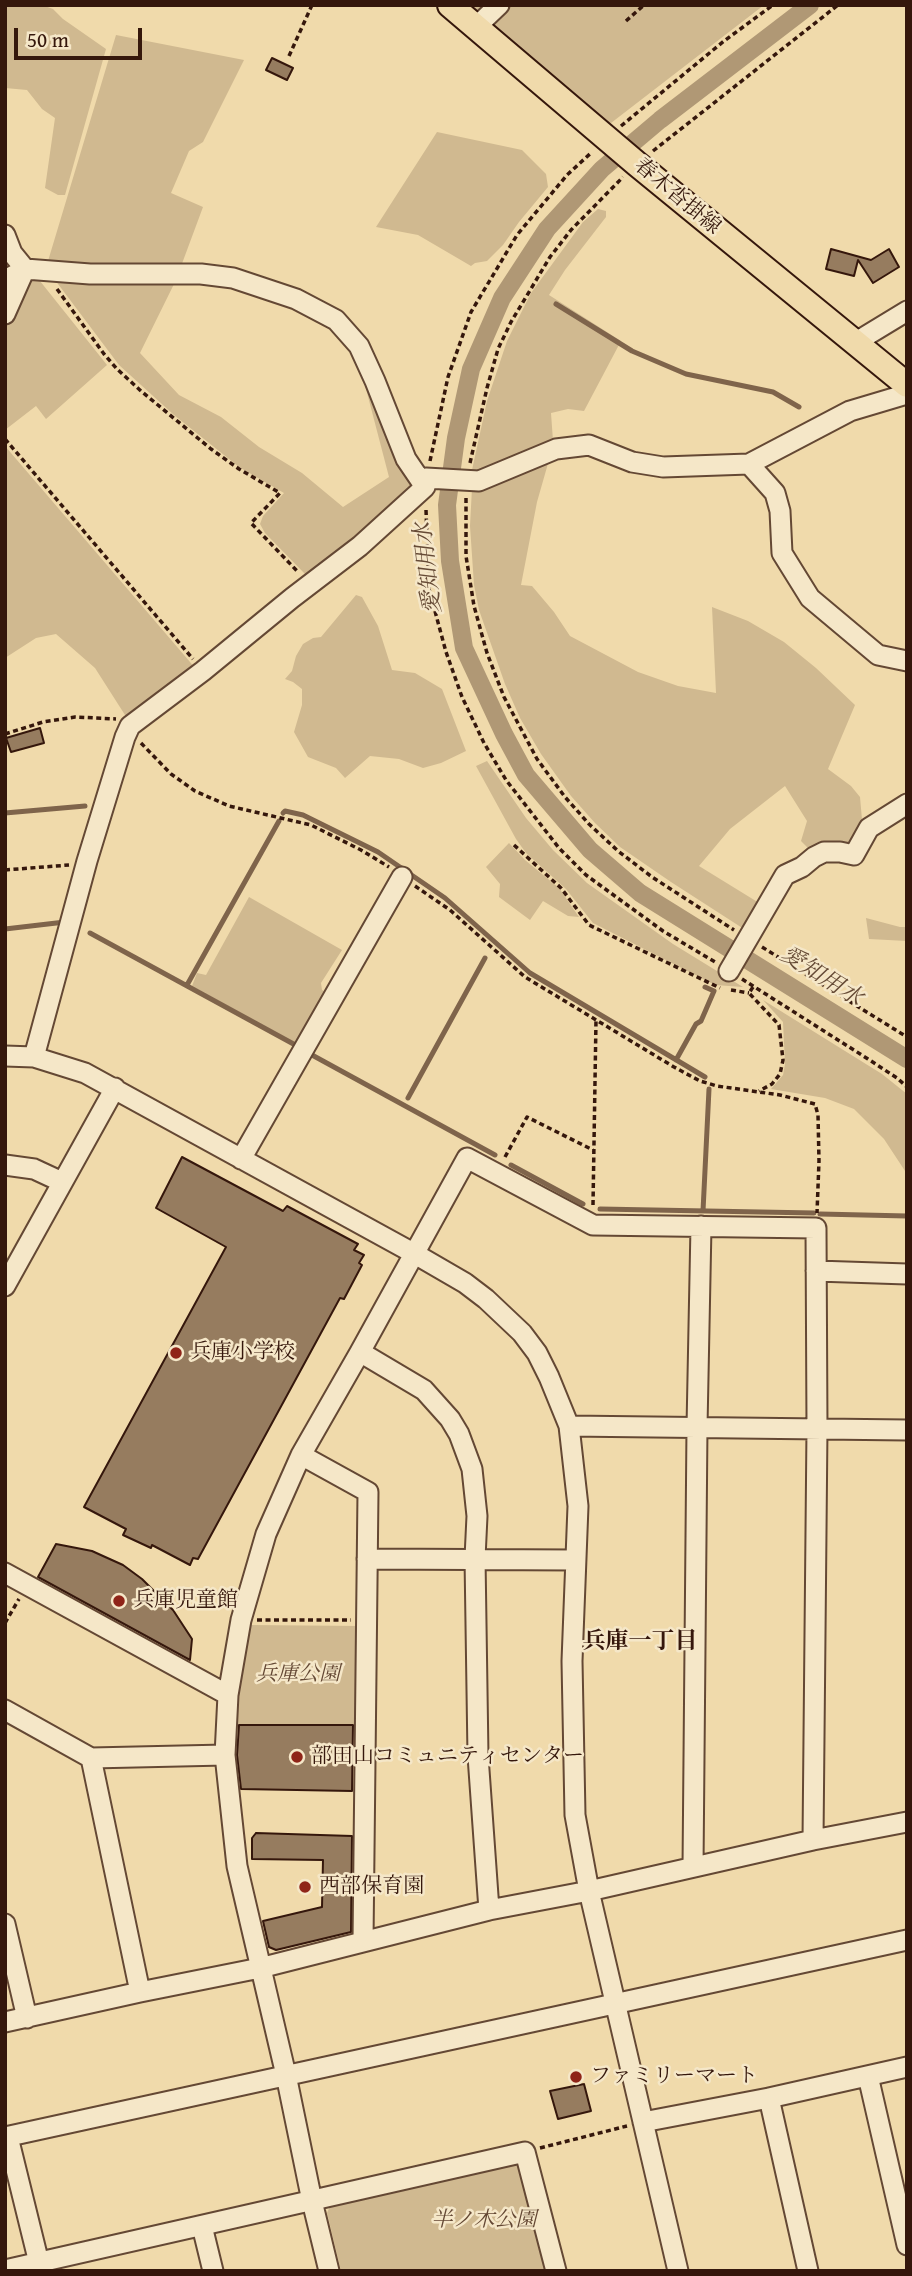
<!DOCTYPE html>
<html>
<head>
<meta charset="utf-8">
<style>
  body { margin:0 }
  #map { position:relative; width:912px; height:2276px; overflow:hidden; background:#f0daab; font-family:"Gentium Book Plus",serif }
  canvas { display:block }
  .frame { position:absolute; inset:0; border:7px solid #35170c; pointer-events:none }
  .scale { position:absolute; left:14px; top:28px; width:128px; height:32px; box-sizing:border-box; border:4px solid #35170c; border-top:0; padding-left:9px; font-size:21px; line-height:24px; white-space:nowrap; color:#35170c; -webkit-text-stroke:5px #f5e7c8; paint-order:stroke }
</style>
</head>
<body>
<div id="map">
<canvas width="912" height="2276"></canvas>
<div class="frame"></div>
<div class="scale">50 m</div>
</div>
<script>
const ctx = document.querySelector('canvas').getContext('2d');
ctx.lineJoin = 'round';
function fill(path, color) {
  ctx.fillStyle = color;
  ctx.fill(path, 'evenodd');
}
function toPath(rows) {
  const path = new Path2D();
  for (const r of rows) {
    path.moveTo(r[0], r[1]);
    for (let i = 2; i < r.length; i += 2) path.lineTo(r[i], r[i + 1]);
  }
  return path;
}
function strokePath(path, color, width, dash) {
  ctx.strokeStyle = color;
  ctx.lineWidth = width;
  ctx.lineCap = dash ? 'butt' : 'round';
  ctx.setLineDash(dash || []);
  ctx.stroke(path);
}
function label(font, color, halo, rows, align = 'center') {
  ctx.font = font + ' "Gentium Book Plus","Noto Serif JP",serif';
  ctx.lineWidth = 5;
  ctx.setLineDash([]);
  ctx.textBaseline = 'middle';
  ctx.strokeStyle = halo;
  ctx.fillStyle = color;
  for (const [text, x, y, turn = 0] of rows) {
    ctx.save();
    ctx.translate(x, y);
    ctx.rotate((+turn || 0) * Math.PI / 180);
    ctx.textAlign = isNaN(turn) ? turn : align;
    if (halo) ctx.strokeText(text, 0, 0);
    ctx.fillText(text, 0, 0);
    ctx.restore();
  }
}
fill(toPath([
  [5,5,42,5,53,9,63,19,106,49,65,195,58,195,45,188,55,118,42,109,27,90,5,88],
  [465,5,764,5,611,123,598,119],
  [116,35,244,60,203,142,189,151,171,193,203,207,180,269,48,261],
  [437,132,522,150,546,174,548,187,519,222,503,245,487,261,475,263,471,266,418,235,376,227],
  [598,209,606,211,606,217,565,270,549,295,621,341,584,411,568,409,551,413,553,441,476,474,472,470,487,401,507,341,531,293,583,222],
  [36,276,107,365,46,419,36,406,5,430,5,324,16,307,27,278],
  [52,276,175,282,140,353,179,395,221,417,259,447,302,473,343,507,389,477,359,362,408,474,414,492,311,576,305,574,265,533,260,524,263,516,284,493,239,467,174,415,119,365],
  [5,446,196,669,134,716,125,715,95,668,56,634,36,638,5,658],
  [549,460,537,502,521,585,532,586,554,612,570,636,638,672,678,686,716,693,712,607,748,621,784,642,816,668,855,705,828,769,851,786,860,797,863,831,852,850,810,850,801,841,807,821,785,786,730,829,699,866,764,906,747,931,671,882,620,847,595,823,571,796,541,754,520,718,505,684,479,610,474,585,470,526,472,488],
  [356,595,362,597,378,626,392,670,415,673,442,689,466,751,441,763,423,768,399,759,370,756,345,778,336,768,308,757,294,732,302,705,302,689,293,682,285,679,292,671,296,656,303,644,313,638,321,637],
  [487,761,526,818,553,850,587,883,673,944,743,987,715,985,593,923,566,889,526,853,516,839,476,766],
  [509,843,525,860,559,888,579,917,568,916,543,901,530,920,499,897,500,884,486,867],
  [249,897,342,950,321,983,322,990,329,994,299,1045,192,986,197,973,206,975],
  [866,918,900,927,907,927,907,941,869,939],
  [763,1000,882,1074,907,1094,907,1174,884,1139,854,1109,825,1098,771,1089,783,1075,785,1064,783,1022],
  [251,1625,360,1626,359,1724,236,1725,240,1675,247,1630],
  [517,2162,522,2166,546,2271,341,2271,327,2213,331,2204]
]), '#d0b990');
strokePath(toPath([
  [556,304,632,351,686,374,773,392,799,407],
  [5,813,85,806],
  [283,813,285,811,303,815,378,852,445,898,530,973,705,1077],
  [5,929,65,922],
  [90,933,299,1047],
  [187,985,279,821],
  [312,1055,495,1155],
  [676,1060,696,1024,701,1021,714,991,705,987],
  [408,1098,485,958],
  [511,1165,583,1204],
  [600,1209,814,1213],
  [703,1211,709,1089],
  [820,1214,907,1216]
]), '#7f644b', 5);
strokePath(toPath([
  [810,5,660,120,602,169,547,229,502,298,471,369,456,438,447,505,450,561,464,648,504,734,526,775,590,850,640,893,907,1059]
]), '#b09875', 18);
const building = toPath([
  [272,58,293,68,287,80,266,70,272,58],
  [831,249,871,260,889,249,899,267,873,283,858,260,854,276,826,269,831,249],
  [40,728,44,743,11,752,6,738,40,728],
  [182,1157,283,1211,287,1206,358,1244,354,1250,364,1255,359,1263,362,1265,344,1299,340,1298,198,1559,193,1558,190,1565,152,1545,151,1548,123,1535,126,1529,84,1507,226,1247,156,1208,182,1157],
  [56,1544,92,1551,103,1556,123,1565,142,1579,173,1610,192,1639,190,1660,38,1577,56,1544],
  [239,1725,353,1725,352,1791,241,1789,237,1755,239,1725],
  [256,1833,352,1836,351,1932,276,1950,269,1947,263,1921,322,1907,323,1860,252,1859,252,1838,256,1833],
  [584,2084,591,2111,558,2119,550,2091,584,2084]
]);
fill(building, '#967c5f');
strokePath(building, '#35170c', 2);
const minor = toPath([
  [476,27,499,5],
  [5,235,12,253,25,269],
  [5,280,25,269,90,274,201,274,233,278,296,299,336,320,359,346,375,381,406,459,425,487,360,546,292,598,203,671,130,726,125,737,87,861,34,1057],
  [5,314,25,269],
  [856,342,907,311],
  [749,464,775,493,780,511,782,553,810,598,878,655,907,661],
  [426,478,479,481,556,449,589,445,632,462,663,467,749,464,850,411,907,394],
  [729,971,785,875,802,867,814,857,824,852,840,852,854,855,869,828,907,804],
  [5,1056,34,1057,85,1073,415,1254,465,1283,486,1299,522,1333,537,1353,549,1377,569,1426,578,1506,572,1661,575,1815,589,1891,678,2271],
  [241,1159,402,877],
  [5,1165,34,1169,62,1182],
  [816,1271,907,1274],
  [5,1286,115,1088],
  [360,1352,424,1390,450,1419,459,1434,472,1469,477,1516,475,1558,478,1756,489,1910],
  [569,1426,907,1430],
  [301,1455,368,1492,363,1941],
  [367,1559,575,1560],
  [5,1573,228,1695],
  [5,1710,91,1758,225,1755],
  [91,1758,140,1992],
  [693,1867,697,1427,701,1226],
  [5,1924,27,2018],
  [5,2022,140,1992,260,1968,489,1910,589,1891,813,1840,907,1822],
  [868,2076,907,2245],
  [769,2098,808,2271],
  [643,2122,769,2098,907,2067],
  [5,2137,907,1940],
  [8,2137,41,2271],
  [202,2226,213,2271],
  [5,2270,525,2152,556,2271],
  [329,2271,312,2201,286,2075,237,1866,225,1755,228,1695,241,1620,266,1534,301,1455,360,1352,467,1158,593,1225,816,1228,817,1428,813,1840]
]);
const major = toPath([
  [450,5,637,164,907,385]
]);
strokePath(minor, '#644834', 23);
strokePath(major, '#35170c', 28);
strokePath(toPath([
  [626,21,644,5],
  [289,56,312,5],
  [621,126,724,41,773,5],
  [653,151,838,5],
  [57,289,104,354,117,369,141,391,211,449,239,469,280,493,251,523,299,573],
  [5,439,193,659],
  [430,461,448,377,471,312,517,235,567,175,592,152],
  [470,463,487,388,498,349,511,322,550,257,571,230,623,177],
  [466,498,466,556,474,606,487,653,504,697,537,759,565,797,589,824,618,851,652,877,734,930],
  [426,510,429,589,446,652,462,697,484,743,506,780,559,848,586,875,663,931,715,962],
  [5,734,43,722,75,717,116,719],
  [141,743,171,774,195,791,229,806,311,825,361,850,389,867],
  [514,845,561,888,589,925,720,988],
  [5,870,69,865],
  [415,886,450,910,525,977,674,1067,700,1081,717,1086,780,1095,815,1104,818,1115,819,1161,817,1213],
  [762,947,907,1037],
  [742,979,868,1059,897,1078,907,1087],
  [753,987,749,993,779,1025,783,1060,780,1074,772,1084,759,1091],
  [731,990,749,993],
  [505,1157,527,1117,593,1150],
  [593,1205,596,1020],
  [257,1620,351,1620],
  [5,1623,19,1599],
  [540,2148,627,2126]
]), '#35170c', 3.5, [5, 3.5]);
strokePath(minor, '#f5e7c8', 19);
strokePath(major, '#f0daab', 24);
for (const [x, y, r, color] of [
  [176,1353,7,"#8f2418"],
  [119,1601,7,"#8f2418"],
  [297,1757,7,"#8f2418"],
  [305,1887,7,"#8f2418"],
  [576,2077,7,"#8f2418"]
]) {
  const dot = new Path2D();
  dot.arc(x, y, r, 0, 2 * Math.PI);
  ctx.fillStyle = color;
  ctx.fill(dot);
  strokePath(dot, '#f5e7c8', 2.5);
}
label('21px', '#35170c', '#f5e7c8', [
  ["春木沓掛線",677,197,40]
]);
label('21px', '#35170c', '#f5e7c8', [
  ["兵庫小学校",190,1353],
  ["兵庫児童館",133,1601],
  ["部田山コミュニティセンター",311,1757],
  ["西部保育園",319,1887],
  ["ファミリーマート",590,2077]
], 'left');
label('italic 21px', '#644834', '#f5e7c8', [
  ["兵庫公園",298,1675],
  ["半ノ木公園",484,2221]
]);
label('italic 23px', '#664b36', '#f5e7c8', [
  ["愛知用水",429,568,-97],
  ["愛知用水",821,977,32]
]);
label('bold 23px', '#35170c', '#f5e7c8', [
  ["兵庫一丁目",640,1642]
]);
</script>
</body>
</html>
